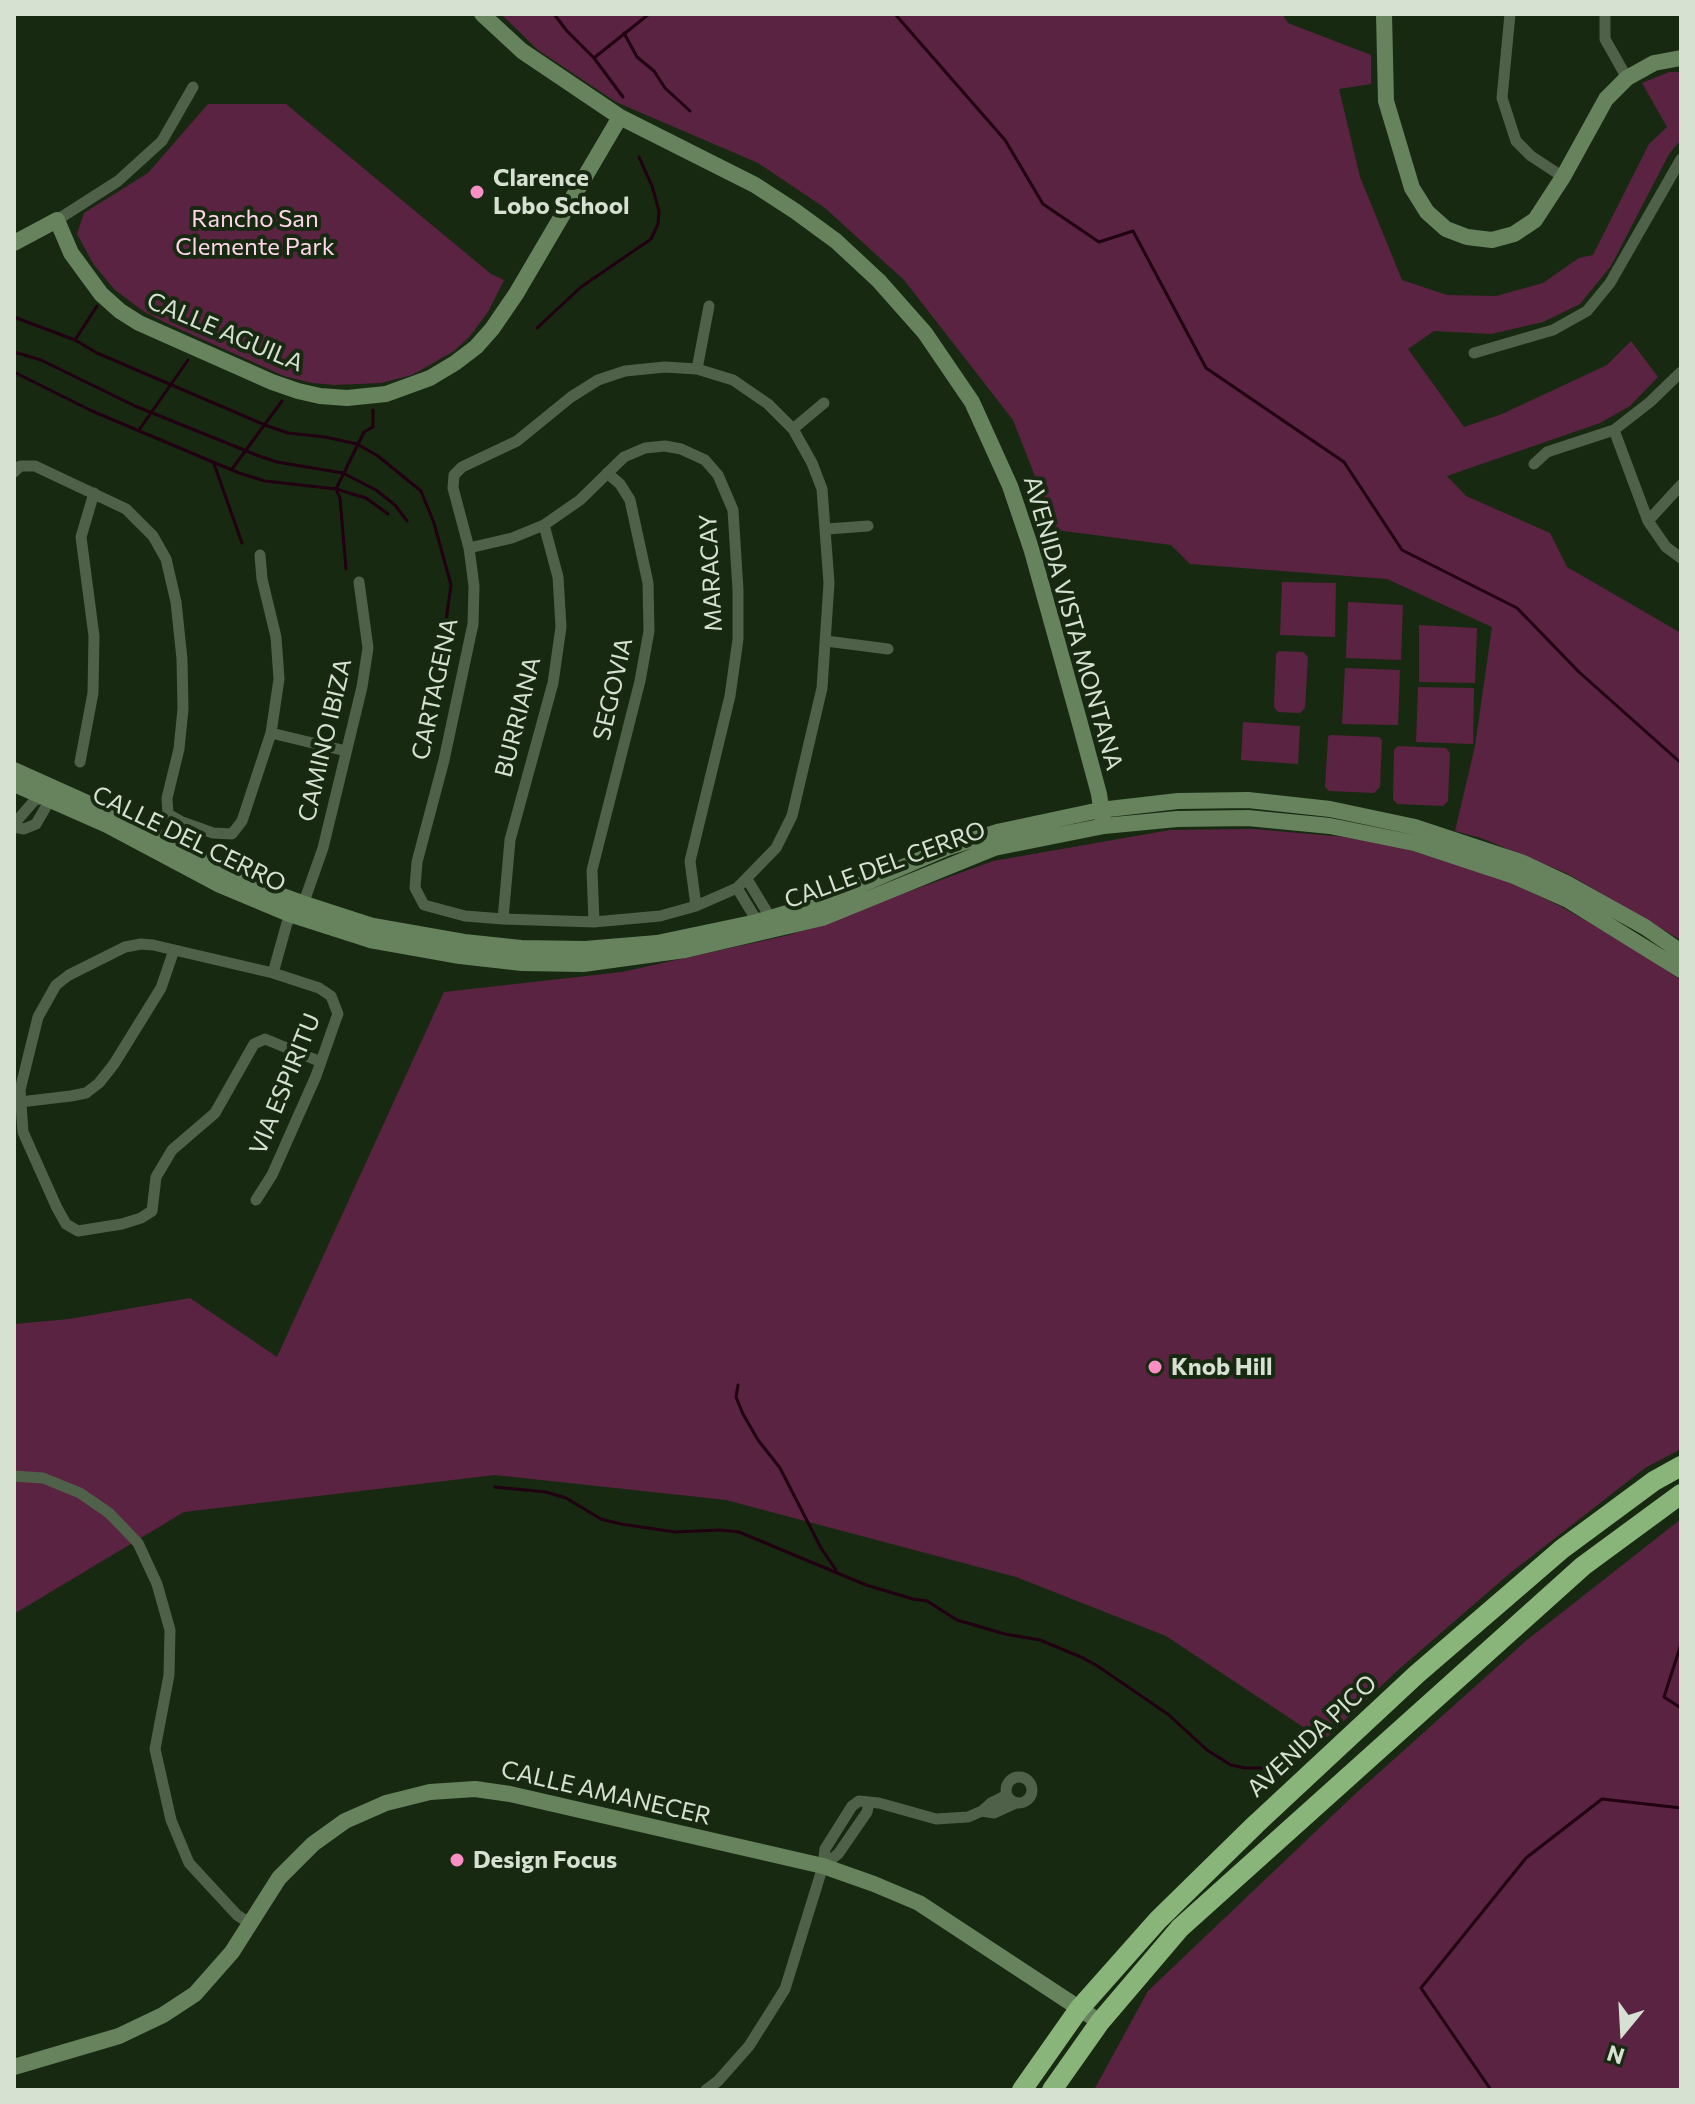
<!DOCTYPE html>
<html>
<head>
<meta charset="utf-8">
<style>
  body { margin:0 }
  #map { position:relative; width:1695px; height:2104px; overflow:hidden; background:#182912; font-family:Commissioner,sans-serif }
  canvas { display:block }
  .frame { position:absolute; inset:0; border:16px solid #d6e1d2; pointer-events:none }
  .north { position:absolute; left:1583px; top:1992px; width:80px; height:80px; -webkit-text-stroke:6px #182912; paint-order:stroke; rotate:198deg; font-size:22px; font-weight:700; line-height:32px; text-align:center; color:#d6e1d2 }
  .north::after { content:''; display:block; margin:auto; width:28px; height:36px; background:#d6e1d2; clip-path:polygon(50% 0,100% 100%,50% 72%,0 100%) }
</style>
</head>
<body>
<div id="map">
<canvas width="1695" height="2104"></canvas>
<div class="frame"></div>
<div class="north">N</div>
</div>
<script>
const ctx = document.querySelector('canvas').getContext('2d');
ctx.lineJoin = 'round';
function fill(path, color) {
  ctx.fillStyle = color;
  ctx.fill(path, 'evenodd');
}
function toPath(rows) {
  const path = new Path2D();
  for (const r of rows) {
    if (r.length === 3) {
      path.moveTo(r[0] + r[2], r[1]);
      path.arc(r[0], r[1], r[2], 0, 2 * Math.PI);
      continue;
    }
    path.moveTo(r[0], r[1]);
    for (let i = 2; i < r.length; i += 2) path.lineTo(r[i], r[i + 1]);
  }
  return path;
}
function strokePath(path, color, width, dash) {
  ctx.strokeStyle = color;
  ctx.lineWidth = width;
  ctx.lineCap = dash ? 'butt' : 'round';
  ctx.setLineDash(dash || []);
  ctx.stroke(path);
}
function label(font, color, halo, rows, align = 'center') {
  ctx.font = font + ' Commissioner,sans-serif';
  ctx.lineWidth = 8;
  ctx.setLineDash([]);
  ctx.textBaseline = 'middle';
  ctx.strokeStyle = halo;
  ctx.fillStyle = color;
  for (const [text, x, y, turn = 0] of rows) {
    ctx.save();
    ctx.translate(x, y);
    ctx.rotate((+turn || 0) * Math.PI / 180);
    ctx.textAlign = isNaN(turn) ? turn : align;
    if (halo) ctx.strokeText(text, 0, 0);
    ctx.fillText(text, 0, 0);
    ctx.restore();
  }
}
fill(toPath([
  [501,14,1282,14,1288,23,1371,55,1371,84,1339,89,1360,177,1402,280,1447,295,1496,296,1543,283,1579,258,1593,255,1649,144,1667,127,1642,83,1669,72,1681,72,1681,140,1669,154,1611,266,1580,304,1543,322,1491,334,1434,331,1408,349,1464,427,1502,414,1607,365,1631,341,1658,377,1630,406,1600,423,1447,476,1466,496,1550,533,1567,567,1681,633,1681,940,1566,873,1481,838,1455,831,1475,746,1492,627,1387,579,1190,564,1171,545,1056,530,1013,420,904,280,825,208,758,163,616,102,538,50],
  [208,104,286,104,491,274,504,280,488,312,470,336,454,351,412,375,381,383,335,385,312,383,284,376,166,323,143,311,115,290,94,265,77,234,84,213,148,173],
  [1282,582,1336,583,1335,637,1280,635],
  [1348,602,1403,605,1401,660,1346,658],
  [1419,625,1477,628,1475,683,1419,682],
  [1279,651,1303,652,1308,657,1305,708,1300,713,1278,712,1274,707,1276,654],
  [1345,668,1400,670,1398,725,1342,724],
  [1418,687,1474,688,1473,744,1416,742],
  [1243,722,1300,726,1298,764,1241,760],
  [1330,735,1379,737,1382,740,1380,787,1374,793,1329,791,1325,787,1328,737],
  [1398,746,1446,748,1450,753,1448,801,1443,806,1397,804,1393,799,1394,750],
  [1254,829,1345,837,1403,848,1510,882,1562,907,1627,944,1681,980,1681,1449,1645,1468,1509,1574,1397,1671,1325,1739,1309,1731,1166,1636,1016,1577,726,1500,495,1475,184,1512,14,1614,14,1324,69,1319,190,1298,277,1357,444,992,622,972,789,935,993,861,1170,830],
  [1681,1519,1681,2090,1094,2090,1148,1991,1354,1795,1527,1640]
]), '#5a2341');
strokePath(toPath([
  [554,14,567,31,594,58,623,97],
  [895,14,1005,140,1043,204,1099,242,1133,231,1206,368,1344,462,1402,550,1517,608,1579,672,1681,763],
  [624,33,637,57,654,71,665,88,690,111],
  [594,58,649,14],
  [14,317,75,340,97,353,265,425,288,433,325,437,357,444,378,456,421,491,434,523,451,585,444,635],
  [537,328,581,287,651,239,658,224,659,211,652,186,639,157],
  [75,340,97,306],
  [14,352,41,360,135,406,259,456,277,462,343,473,376,490,395,505,407,521],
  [14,372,92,411,239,473,265,481,336,489,366,498,388,514],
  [139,430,188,360],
  [214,464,242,543],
  [232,469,282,401],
  [346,569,340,498,336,489,364,432,373,427,373,410],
  [738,1385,736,1397,743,1414,758,1440,780,1468,821,1548,836,1570],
  [495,1487,546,1492,566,1498,601,1519,621,1524,675,1532,720,1530,739,1532,866,1585,913,1599,927,1601,957,1620,1005,1634,1040,1640,1081,1657,1096,1665,1169,1715,1207,1750,1231,1765,1245,1768,1269,1768,1286,1765],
  [1681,1644,1664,1697,1681,1708],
  [1491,2090,1421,1988,1526,1858,1602,1799,1681,1808]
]), '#200011', 3);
strokePath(toPath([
  [1510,14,1502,98,1516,141,1531,156,1563,177],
  [1605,14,1605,39,1627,78],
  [57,220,118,181,162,141,193,87],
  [1474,353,1553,330,1587,311,1610,283,1681,159],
  [665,367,697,369,733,380,768,404,793,429,812,463,822,489,829,583,822,688,792,816,776,848,737,888,696,906,660,916,594,922,503,919,465,916,424,905,415,888,417,862,444,760,473,624,474,586,469,548,453,488,454,475,462,467,517,441,571,397,598,380,625,371,665,367],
  [697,369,709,306],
  [793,429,824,403],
  [1614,430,1648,521,1666,547,1681,558],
  [1534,464,1547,452,1614,430,1650,402,1681,372],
  [14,472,20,466,35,466,126,509,153,536,166,559,176,602,182,659,183,709,179,749,167,798,168,814,182,822,213,833,232,834,242,821,271,733,279,679,276,637,262,579,260,555],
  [1648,521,1681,485],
  [827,529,868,526],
  [469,548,512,538,544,525,580,500,624,457,645,448,665,446,681,449,705,460,718,475,733,510,738,590,738,639,730,696,690,861,696,906],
  [826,641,888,649],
  [271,733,346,751],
  [80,762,93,693,94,636,81,537,94,493],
  [14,824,34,801,46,796,47,805,36,824,24,829,14,827],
  [747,879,767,912,763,921],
  [737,888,754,916,763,921],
  [503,919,510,840,553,683,561,627,558,577,544,525],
  [594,922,592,870,640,681,649,631,648,583,630,500,620,484,607,473],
  [273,973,287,923,305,899,323,848,362,687,368,648,359,582],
  [20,1102,71,1096,86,1093,99,1083,114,1064,161,988,174,950],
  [256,1200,272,1175,316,1076,336,1019,338,1014,331,996,319,988,273,973,153,945,141,944,125,947,69,975,56,985,38,1017,20,1090,23,1132,57,1208,66,1224,78,1231,122,1224,141,1218,152,1211,156,1177,172,1150,215,1113,254,1044,265,1039,321,1062],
  [14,1476,43,1478,80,1493,109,1513,138,1543,157,1584,170,1630,169,1675,155,1749,171,1820,189,1863,237,1915,251,1924],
  [1019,1790,13],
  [982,1811,994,1813,1016,1803],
  [823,1866,838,1854,867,1812,869,1802],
  [706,2090,718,2081,749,2046,785,1989,823,1866,825,1849,852,1806,859,1801,879,1803,936,1819,968,1817,982,1811,991,1803,1007,1795]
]), '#4f6149', 11);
strokePath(toPath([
  [482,14,522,51,620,117,755,185,795,211,836,241,879,281,925,333,972,402,1010,486,1032,551,1079,720,1099,794,1103,821],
  [1384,14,1386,101,1412,188,1427,212,1446,229,1467,237,1492,240,1514,234,1535,220,1563,177,1606,99,1627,78,1654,63,1681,58],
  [14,243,57,220,71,253,101,294,120,311,139,323,272,382,298,391,320,396,347,398,386,394,430,378,455,363,476,347,492,329,516,294,620,117],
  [14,770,114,815,255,886,302,903,373,926,464,942,521,948,585,949,657,943,757,922,814,905,947,848,997,832,1100,810,1178,801,1248,800,1330,809,1415,827,1521,862,1566,883,1645,927,1681,952],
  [14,784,107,825,218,884,292,915,370,940,460,956,522,963,583,964,685,950,822,918,994,848,1104,826,1177,819,1248,818,1330,826,1414,843,1514,876,1568,900,1681,970],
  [14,2067,119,2036,163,2015,195,1994,232,1952,279,1878,313,1844,345,1821,386,1803,430,1792,475,1789,510,1794,823,1866,874,1884,919,1903,1100,2022]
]), '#66835d', 16);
strokePath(toPath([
  [1022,2090,1079,2009,1158,1920,1256,1824,1417,1674,1562,1549,1654,1481,1681,1466],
  [1052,2090,1100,2022,1180,1928,1583,1566,1681,1494]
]), '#89b57a', 20);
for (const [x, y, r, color] of [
  [477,192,8,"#fa8fc6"],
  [1155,1367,8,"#fa8fc6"],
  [457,1860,8,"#fa8fc6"]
]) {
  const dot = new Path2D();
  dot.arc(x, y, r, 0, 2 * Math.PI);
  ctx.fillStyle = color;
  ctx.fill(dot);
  strokePath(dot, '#182912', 3);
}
label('bold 24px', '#d6e1d2', '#182912', [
  ["Clarence",493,178],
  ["Lobo School",493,206],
  ["Knob Hill",1171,1367],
  ["Design Focus",473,1860]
], 'left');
label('24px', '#fdd6e8', '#182912', [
  ["Rancho San",255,219],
  ["Clemente Park",255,247]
]);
label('24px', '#d6e1d2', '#182912', [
  ["CALLE AGUILA",225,332,23],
  ["MARACAY",711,573,-93],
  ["AVENIDA VISTA MONTANA",1073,623,74],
  ["CARTAGENA",435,689,-78],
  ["SEGOVIA",613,689,-77],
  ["BURRIANA",518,717,-76],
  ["CAMINO IBIZA",325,740,-77],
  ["CALLE DEL CERRO",189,839,26],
  ["CALLE DEL CERRO",885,865,-20],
  ["VIA ESPIRITU",285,1084,-68],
  ["AVENIDA PICO",1312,1736,-43],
  ["CALLE AMANECER",606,1793,13]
]);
</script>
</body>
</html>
